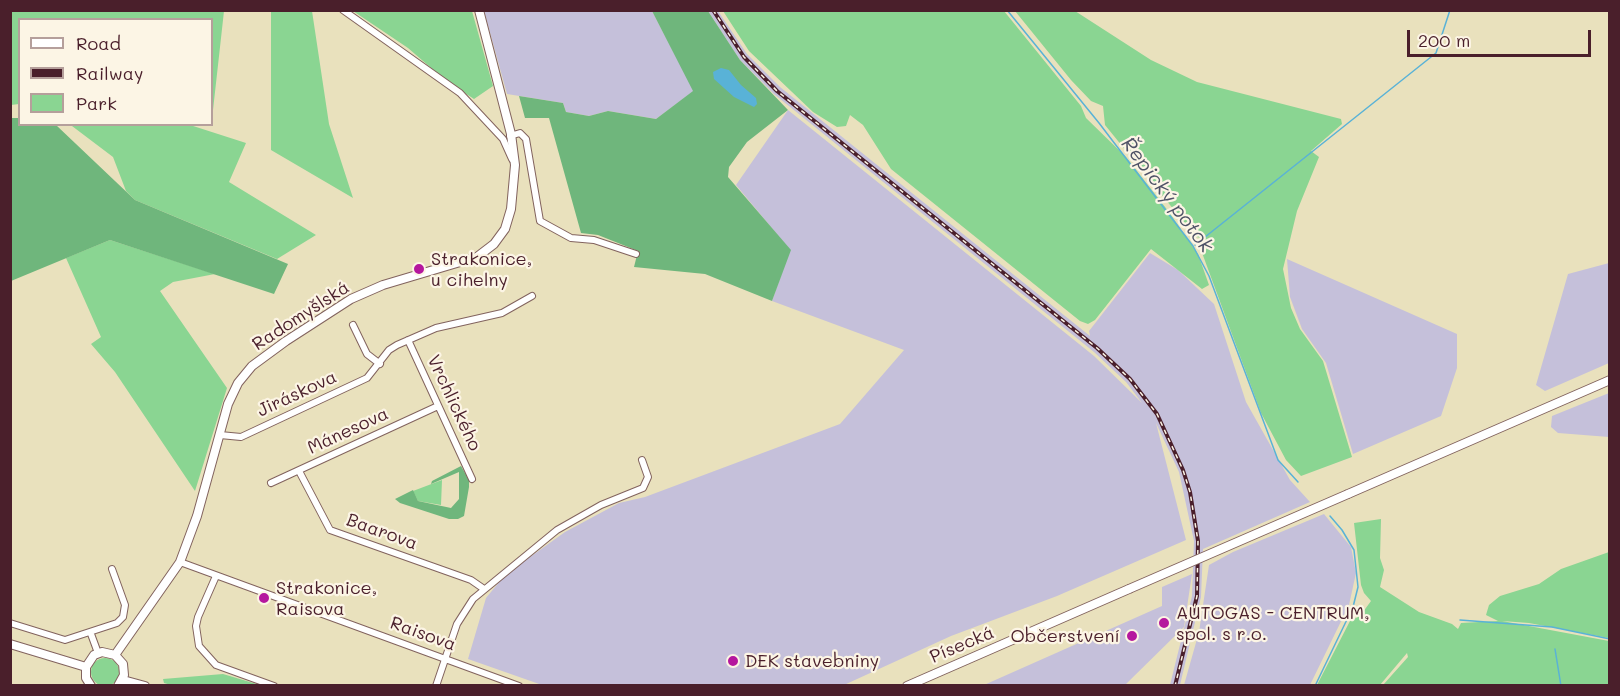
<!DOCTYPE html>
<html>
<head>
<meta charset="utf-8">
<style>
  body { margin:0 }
  #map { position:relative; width:1620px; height:696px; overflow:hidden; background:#e9e1bd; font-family:Mali,sans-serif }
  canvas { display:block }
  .frame { position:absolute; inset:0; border:12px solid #4a1f2b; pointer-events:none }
  .legend { position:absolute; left:18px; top:18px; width:195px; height:108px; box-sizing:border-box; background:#fcf5e5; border:2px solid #b59f9b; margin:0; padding:8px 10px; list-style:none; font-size:18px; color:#4a1f2b }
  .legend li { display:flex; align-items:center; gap:12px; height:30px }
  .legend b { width:30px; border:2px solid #b59f9b }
  .scale { position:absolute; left:1407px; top:30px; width:184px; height:27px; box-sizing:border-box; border:3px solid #4a1f2b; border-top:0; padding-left:8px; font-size:18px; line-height:21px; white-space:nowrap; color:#4a1f2b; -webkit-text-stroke:4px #fcf5e5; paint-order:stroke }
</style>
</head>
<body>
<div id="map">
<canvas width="1620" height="696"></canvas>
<div class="frame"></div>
<ul class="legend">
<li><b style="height:8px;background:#fff"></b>Road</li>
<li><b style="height:8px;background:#4a1f2b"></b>Railway</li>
<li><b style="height:16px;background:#8ad592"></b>Park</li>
</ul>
<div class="scale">200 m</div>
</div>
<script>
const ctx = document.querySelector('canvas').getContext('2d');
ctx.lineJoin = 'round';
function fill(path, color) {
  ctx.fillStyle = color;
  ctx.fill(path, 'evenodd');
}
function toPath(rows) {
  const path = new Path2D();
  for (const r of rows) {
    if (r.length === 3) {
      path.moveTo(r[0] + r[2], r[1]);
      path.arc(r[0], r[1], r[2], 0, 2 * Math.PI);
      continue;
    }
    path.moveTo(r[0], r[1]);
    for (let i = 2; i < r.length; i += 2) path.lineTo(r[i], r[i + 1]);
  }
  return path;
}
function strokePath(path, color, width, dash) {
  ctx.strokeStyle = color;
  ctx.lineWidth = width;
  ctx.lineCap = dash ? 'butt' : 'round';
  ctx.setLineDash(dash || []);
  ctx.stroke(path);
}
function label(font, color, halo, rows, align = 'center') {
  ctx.font = font + ' Mali,sans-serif';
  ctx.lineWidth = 4.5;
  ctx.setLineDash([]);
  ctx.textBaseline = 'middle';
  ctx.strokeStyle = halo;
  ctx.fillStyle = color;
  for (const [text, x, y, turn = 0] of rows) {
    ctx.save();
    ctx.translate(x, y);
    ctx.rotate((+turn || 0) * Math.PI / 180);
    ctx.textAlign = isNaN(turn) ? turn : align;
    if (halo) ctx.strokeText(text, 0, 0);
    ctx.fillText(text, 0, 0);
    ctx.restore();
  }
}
fill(toPath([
  [484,11,652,11,694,91,656,119,608,111,589,116,566,112,563,103,507,94],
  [708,11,718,11,747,54,780,87,1090,336,1089,331,1150,253,1178,270,1214,304,1246,402,1290,480,1310,502,1203,549,1201,597,1180,685,1170,685,1192,596,1194,541,1179,472,1156,423,1186,540,1057,596,951,636,844,685,542,685,468,659,486,598,505,575,565,532,619,503,645,497,840,424,904,350,772,301,790,250,736,185,788,110,1094,356,1142,403,1126,382,1094,352,774,94,740,60],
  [1287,259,1457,334,1457,368,1441,416,1353,454,1326,363,1302,329,1290,297],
  [1609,263,1609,363,1545,391,1536,385,1568,274],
  [1609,393,1609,437,1558,433,1551,427,1552,416],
  [1324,514,1351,547,1356,573,1349,605,1310,685,1184,685,1199,632,1209,565,1233,552],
  [1192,574,1184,627,1125,685,984,685,1162,606,1162,587]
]), '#c5c0da');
fill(toPath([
  [10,11,224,11,213,110,212,20,20,20,19,104,11,105],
  [271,11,312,11,329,124,353,198,271,150],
  [353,11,472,11,493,86,474,99,445,80,408,48],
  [723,11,1004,11,1081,106,1086,118,1126,157,1169,212,1198,254,1209,285,1202,289,1151,249,1095,320,1088,324,1080,321,891,169,863,125,850,115,846,126,837,127,813,112,749,51],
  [1015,11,1075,11,1151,60,1197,82,1341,119,1342,124,1311,151,1319,157,1297,211,1283,269,1291,308,1300,329,1323,361,1352,457,1301,476,1286,460,1261,413,1201,250,1198,242,1202,238,1196,237,1105,125,1103,106,1091,101,1071,80],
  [190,125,246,143,229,182,316,235,277,259,135,200,126,191,113,157,72,126],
  [110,240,215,274,173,282,160,291,227,388,195,491,115,372,91,344,101,337,66,258],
  [442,480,441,505,418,501,413,491],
  [1381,519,1380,558,1384,570,1380,587,1419,612,1452,624,1458,629,1461,623,1498,621,1486,615,1489,605,1500,596,1539,584,1561,569,1609,552,1609,638,1529,623,1502,621,1609,641,1609,685,1383,685,1408,657,1407,653,1380,685,1317,685,1350,621,1360,616,1371,601,1364,593,1361,585,1354,523],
  [105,672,14],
  [223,674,260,685,171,685,164,683,163,679]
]), '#8ad592');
fill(toPath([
  [652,11,708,11,740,60,788,110,747,142,729,167,728,177,791,250,772,301,705,274,634,267,638,251,598,235,581,233,549,118,525,118,519,96,563,103,566,112,589,116,608,111,656,119,693,91],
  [10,118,19,118,20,124,56,125,135,200,288,264,274,294,110,240,11,281],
  [461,466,469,480,469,487,464,516,458,519,449,519,400,503,395,499,413,490,418,501,451,508,459,499,459,472,431,484,432,481]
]), '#6fb67c');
fill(toPath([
  [721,68,729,70,741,85,756,98,757,104,754,107,734,97,714,79,713,72]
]), '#59b2d7');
strokePath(toPath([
  [1007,10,1099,123,1193,246,1209,276,1278,460,1298,482],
  [1195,245,1436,53,1450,10],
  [1460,620,1552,627,1610,639],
  [1555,649,1561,686],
  [1315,686,1353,607,1358,587,1354,550,1342,530,1330,516]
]), '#59b2d7', 1.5);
const minor = toPath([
  [343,10,460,93,503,139,512,159],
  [510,136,520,133,526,139,540,221,571,238,594,240,636,254],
  [353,325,367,354,380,364],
  [408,340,472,479],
  [220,435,241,437,367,378,389,350,397,345,436,328,502,313,532,296],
  [299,471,330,530,471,580,484,589],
  [271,483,438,406],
  [180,562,519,686],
  [216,576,198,617,196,626,199,646,216,665,274,686],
  [10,623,65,640,117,623,123,617,125,605,112,569],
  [91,634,98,653],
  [436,686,457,624,473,599,557,530,601,505,643,488,648,477,642,460]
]);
const major = toPath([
  [1348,494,1610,380],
  [10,644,86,667],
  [115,655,180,562,197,516,228,404,238,383,252,366,286,341,351,299,383,285,477,257,494,244,505,229,511,209,515,165,511,134,479,10],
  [123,680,145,686],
  [91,686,86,678,86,667,94,655,102,652,115,655,123,664,124,675,118,686],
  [907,686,1129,589]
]);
strokePath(minor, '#82635e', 8);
strokePath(major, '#82635e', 10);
strokePath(minor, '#fff', 6);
strokePath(major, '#fff', 8);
const rail = toPath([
  [713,10,744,57,777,91,1097,348,1130,379,1157,414,1183,470,1190,492,1198,541,1197,596,1175,686]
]);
strokePath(rail, '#4a1f2b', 4);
strokePath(rail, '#fcf5e5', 1.5, [4.5]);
const majorBridge = toPath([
  [1129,589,1348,494]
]);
strokePath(majorBridge, '#82635e', 10, []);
strokePath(majorBridge, '#fff', 8);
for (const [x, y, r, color] of [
  [419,269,6,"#b5179e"],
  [264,598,6,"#b5179e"],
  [1164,623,6,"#b5179e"],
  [1132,636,6,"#b5179e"],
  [733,661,6,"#b5179e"]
]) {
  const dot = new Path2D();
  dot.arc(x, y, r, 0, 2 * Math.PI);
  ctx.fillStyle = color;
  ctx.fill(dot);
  strokePath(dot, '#fcf5e5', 2);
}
label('18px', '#4a1f2b', '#fcf5e5', [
  ["Strakonice,",431,259],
  ["u cihelny",431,280],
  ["Strakonice,",276,588],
  ["Raisova",276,609],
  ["AUTOGAS - CENTRUM,",1176,613],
  ["spol. s r.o.",1176,634],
  ["Občerstvení",1120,636,"right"],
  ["DEK stavebniny",745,661]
], 'left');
label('18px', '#4a1f2b', '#fcf5e5', [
  ["Radomyšlská",301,316,-33],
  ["Jiráskova",297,394,-25],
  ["Vrchlického",454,403,65],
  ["Mánesova",348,431,-25],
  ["Baarova",382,532,20],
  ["Raisova",423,634,20],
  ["Písecká",962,645,-23]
]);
label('italic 20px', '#4f5267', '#fcf5e5', [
  ["Řepický potok",1167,195,53]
]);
</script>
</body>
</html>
